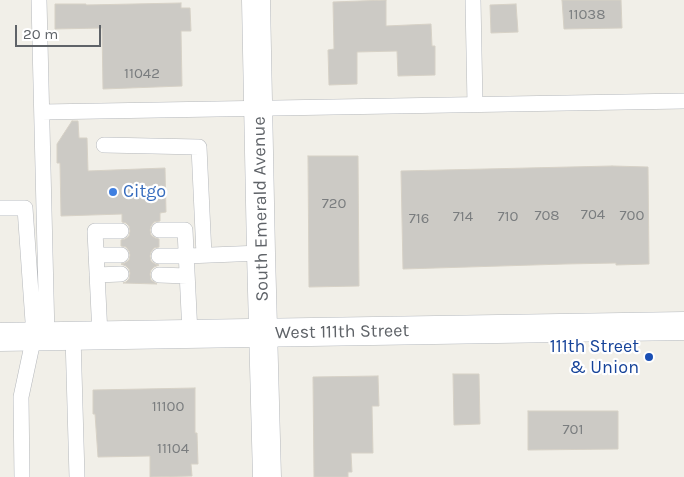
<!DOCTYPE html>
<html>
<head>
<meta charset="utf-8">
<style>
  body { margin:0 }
  #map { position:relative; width:684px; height:477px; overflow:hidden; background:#f1efe8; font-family:Karla,sans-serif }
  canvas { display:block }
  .scale { position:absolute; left:15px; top:25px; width:86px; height:22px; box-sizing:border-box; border:2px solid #5f6368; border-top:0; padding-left:6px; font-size:15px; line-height:18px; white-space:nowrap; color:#5f6368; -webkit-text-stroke:4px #fff; paint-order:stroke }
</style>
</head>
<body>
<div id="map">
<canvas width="684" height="477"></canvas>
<div class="scale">20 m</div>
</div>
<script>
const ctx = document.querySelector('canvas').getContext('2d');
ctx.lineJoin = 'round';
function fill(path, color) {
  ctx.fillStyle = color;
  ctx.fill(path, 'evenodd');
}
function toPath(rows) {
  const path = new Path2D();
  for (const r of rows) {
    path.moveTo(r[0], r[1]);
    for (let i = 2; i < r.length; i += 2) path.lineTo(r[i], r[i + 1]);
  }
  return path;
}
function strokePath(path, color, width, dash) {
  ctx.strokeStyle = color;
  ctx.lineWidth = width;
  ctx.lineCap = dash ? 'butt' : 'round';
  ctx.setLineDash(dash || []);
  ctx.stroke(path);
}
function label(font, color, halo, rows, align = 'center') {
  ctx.font = font + ' Karla,sans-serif';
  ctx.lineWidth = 4.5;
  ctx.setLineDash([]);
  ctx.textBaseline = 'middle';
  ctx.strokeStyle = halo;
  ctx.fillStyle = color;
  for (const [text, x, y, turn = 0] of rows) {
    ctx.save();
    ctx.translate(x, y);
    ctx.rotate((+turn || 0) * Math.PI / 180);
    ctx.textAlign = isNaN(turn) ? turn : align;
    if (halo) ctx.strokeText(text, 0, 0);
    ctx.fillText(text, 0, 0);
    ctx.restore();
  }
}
const building = toPath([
  [386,0,386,26,431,24,432,46,435,46,435,75,398,76,397,51,357,52,357,84,329,85,328,50,334,49,333,2,386,0],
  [562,0,621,0,622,28,564,29,562,0],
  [181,3,181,8,190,8,191,31,181,31,182,86,103,89,102,28,55,29,55,4,86,4,86,5,181,3],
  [516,4,518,32,491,33,490,5,516,4],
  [72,121,78,121,79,138,87,138,88,171,165,168,166,212,160,213,160,221,154,222,151,226,150,230,151,235,155,238,159,239,159,247,154,248,151,252,150,256,151,261,155,264,159,265,154,267,151,270,150,274,151,280,157,284,123,283,126,282,129,279,130,273,129,269,126,266,121,264,125,263,129,260,130,255,129,251,126,247,121,246,121,240,125,239,129,236,130,231,129,226,126,223,122,222,122,214,61,216,60,163,57,163,57,144,72,121],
  [308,156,358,156,359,286,309,287,308,156],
  [612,166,648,167,649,264,616,265,616,263,565,264,403,269,401,171,612,166],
  [453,374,479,374,480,424,454,425,453,374],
  [378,376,379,406,372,406,373,453,351,453,352,472,348,472,348,477,314,477,313,377,378,376],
  [195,388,195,433,197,433,198,464,191,464,192,476,150,477,150,456,98,457,95,414,93,414,93,390,195,388],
  [528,411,618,411,618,449,528,450,528,411]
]);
fill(building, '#cccac5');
strokePath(building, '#d6d1c6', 1);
const service = toPath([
  [39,0,47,336],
  [473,0,475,104],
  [42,112,684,101],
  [104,145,199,147,204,255],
  [0,208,25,208,34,336,21,397,22,477],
  [159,230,185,230,190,334],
  [96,255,121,255],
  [159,256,186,256,261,253],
  [97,275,121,274],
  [159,275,187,276],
  [100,335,95,231,121,231],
  [73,336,77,477]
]);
const minor = toPath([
  [256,0,261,253,267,477]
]);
const secondary = toPath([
  [0,337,684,326]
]);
strokePath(service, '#b5b8bc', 16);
strokePath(minor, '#b5b8bc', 29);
strokePath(secondary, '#b6babf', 29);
strokePath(service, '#fff', 15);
strokePath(minor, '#fff', 28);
strokePath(secondary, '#fff', 28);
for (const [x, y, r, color] of [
  [113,192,5,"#3f7fe0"],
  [649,357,5,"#1a4fb4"]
]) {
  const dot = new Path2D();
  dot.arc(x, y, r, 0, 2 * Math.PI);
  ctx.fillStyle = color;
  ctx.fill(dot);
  strokePath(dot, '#fff', 2);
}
label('15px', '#7a7d7f', null, [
  ["11038",587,15],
  ["11042",142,74],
  ["720",334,204],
  ["704",593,215],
  ["708",547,216],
  ["700",632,216],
  ["714",463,217],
  ["710",508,217],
  ["716",419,219],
  ["11100",168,407],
  ["701",573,430],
  ["11104",173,449]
]);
label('18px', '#366cbe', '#fff', [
  ["Citgo",123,192]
], 'left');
label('18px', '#5f6368', '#fff', [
  ["South Emerald Avenue",261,209,-91],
  ["West 111th Street",342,332,-1]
]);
label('18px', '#164399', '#fff', [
  ["111th Street",639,347],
  ["& Union",639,368]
], 'right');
</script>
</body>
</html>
